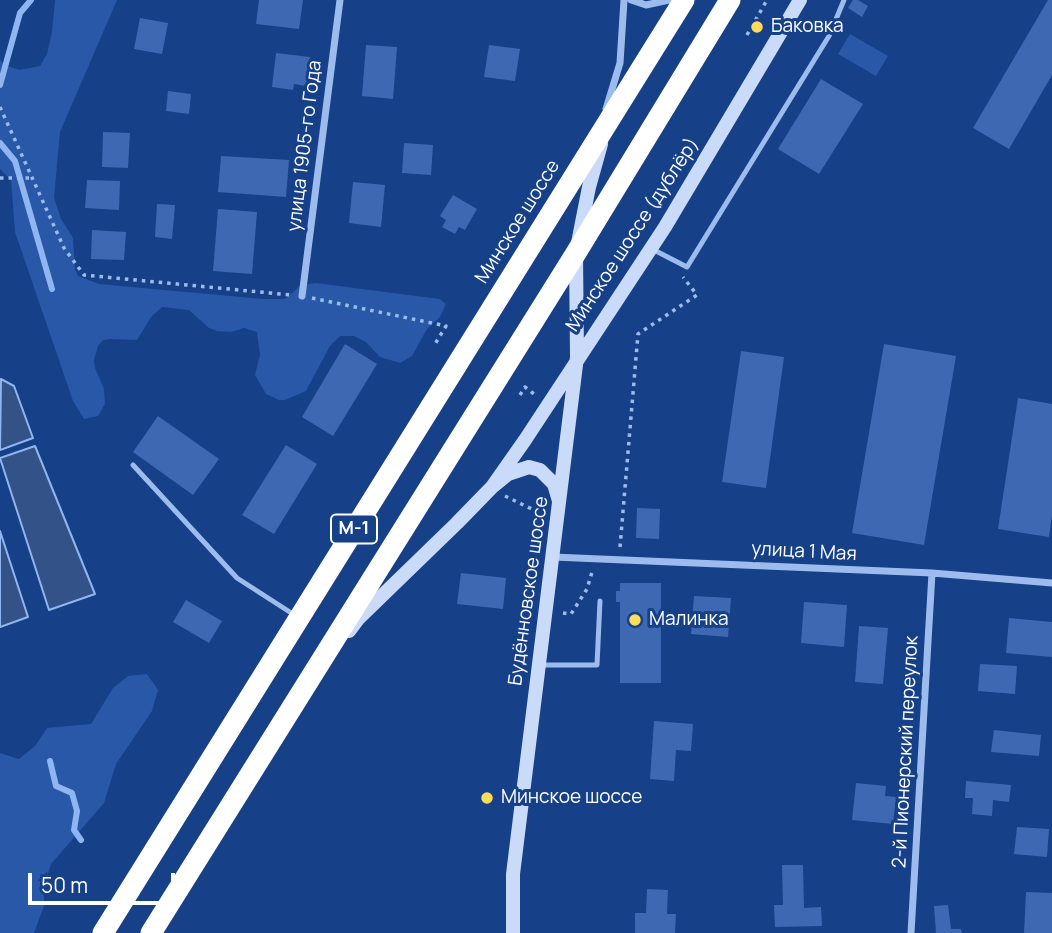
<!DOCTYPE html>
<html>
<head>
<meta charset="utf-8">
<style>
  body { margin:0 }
  #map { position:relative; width:1052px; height:933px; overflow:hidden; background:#164088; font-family:Manrope,sans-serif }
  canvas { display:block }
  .scale { position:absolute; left:28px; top:873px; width:147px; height:32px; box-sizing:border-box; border:4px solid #fff; border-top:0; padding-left:9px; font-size:21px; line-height:24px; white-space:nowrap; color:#fff; -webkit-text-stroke:5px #164088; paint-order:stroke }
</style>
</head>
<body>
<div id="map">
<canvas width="1052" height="933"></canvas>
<div class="scale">50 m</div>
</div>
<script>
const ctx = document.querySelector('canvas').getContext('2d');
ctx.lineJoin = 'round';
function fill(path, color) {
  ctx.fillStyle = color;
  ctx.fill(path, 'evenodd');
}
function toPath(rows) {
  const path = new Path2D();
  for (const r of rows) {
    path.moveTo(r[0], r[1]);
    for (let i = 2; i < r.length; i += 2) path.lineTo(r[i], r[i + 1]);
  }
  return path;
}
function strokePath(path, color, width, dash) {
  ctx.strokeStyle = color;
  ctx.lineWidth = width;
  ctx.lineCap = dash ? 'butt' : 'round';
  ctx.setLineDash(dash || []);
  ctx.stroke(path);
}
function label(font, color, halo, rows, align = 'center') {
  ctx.font = font + ' Manrope,sans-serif';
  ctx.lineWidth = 6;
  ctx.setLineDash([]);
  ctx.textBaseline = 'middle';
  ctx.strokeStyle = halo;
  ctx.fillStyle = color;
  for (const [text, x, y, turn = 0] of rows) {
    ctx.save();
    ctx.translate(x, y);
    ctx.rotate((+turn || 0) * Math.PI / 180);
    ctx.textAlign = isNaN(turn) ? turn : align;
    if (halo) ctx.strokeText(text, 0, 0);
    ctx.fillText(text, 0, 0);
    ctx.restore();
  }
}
fill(toPath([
  [55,0,117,0,60,132,54,198,61,219,73,238,75,269,78,276,99,284,263,299,285,299,301,285,316,283,440,299,446,304,440,317,427,329,412,356,400,363,380,357,366,342,354,336,340,336,330,346,306,391,285,400,279,400,266,394,255,375,260,355,257,332,244,328,231,332,217,331,209,328,189,310,162,307,151,317,137,340,110,339,103,340,98,346,94,360,95,368,104,389,105,404,98,416,84,419,73,401,15,232,11,180,0,169,0,60,5,65,19,70,40,66,47,54,52,32],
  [850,34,888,56,876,76,838,54],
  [147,674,158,690,152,711,116,764,104,803,51,864,44,886,44,906,34,933,0,933,0,753,19,759,35,746,47,728,91,724,113,688,128,676]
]), '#2858a7');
const water = toPath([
  [1,379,14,386,33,438,0,450,1,379],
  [35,446,95,594,49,610,0,458,35,446],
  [0,531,28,617,0,627,0,531]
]);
fill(water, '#335288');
strokePath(water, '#8fb6f1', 2);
strokePath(toPath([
  [0,85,20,13,31,0],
  [0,143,15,161,52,289],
  [50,761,56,786,72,793,77,811,74,830,81,840]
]), '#8fb6f1', 6);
fill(toPath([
  [259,0,303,0,299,29,256,24],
  [853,0,858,0,868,6,862,17,848,8],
  [1048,0,1052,0,1052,75,1009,149,973,128],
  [140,18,168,23,162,54,134,49],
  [366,45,397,47,393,99,362,96],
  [489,45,520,49,515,81,484,77],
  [276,53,310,57,306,86,294,84,293,90,272,87],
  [821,79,863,104,819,174,778,149],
  [168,91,191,94,189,114,166,111],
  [103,132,130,133,128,168,102,167],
  [404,143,433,145,431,175,402,173],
  [221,156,289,160,286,197,218,192],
  [87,180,120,181,119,210,85,208],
  [353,182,385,185,381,227,349,223],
  [453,195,477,209,465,230,459,227,455,234,442,227,446,220,440,216],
  [157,204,175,205,172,239,155,237],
  [218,209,257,212,252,274,213,271],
  [92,230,126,232,124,260,91,259],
  [345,344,377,364,333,436,302,417],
  [884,344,956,356,924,545,852,533],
  [741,351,784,357,766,488,722,482],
  [1018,398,1052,404,1052,515,1049,537,998,529],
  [158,416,219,459,193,495,133,452],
  [286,445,317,464,274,534,242,515],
  [637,508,660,509,659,539,636,538],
  [461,573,506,578,503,609,457,604],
  [620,583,661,583,661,683,620,683,620,602,616,602,616,591,620,591],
  [694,596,731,598,728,637,691,634],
  [186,600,222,621,209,643,173,622],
  [804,602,847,605,844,647,801,643],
  [1009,618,1052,622,1052,657,1006,653],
  [859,626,888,628,883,684,855,682],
  [980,664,1017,666,1015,694,978,691],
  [654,721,693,724,691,751,676,750,674,781,650,779],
  [994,730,1041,735,1039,756,991,752],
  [966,781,1011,785,1009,802,993,800,992,816,972,814,973,798,965,798],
  [856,783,886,786,885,796,896,797,893,824,852,820],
  [1017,827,1049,829,1047,857,1014,854],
  [782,865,803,865,804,908,821,907,822,926,775,927,774,905,783,905],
  [647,889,668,890,667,914,676,914,675,933,635,933,635,913,646,913],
  [1026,892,1052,893,1052,933,1024,933],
  [948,905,951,929,961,929,962,933,936,933,934,906]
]), '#3e69b2');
strokePath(toPath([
  [747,35,767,0],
  [0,107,64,248,84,275,291,295],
  [0,178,32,178],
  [312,298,446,326,435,344],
  [520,395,525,387,534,394],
  [505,496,542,514],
  [620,547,638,334,697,295,683,277],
  [563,613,571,614,587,589,592,572]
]), '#9dbcee', 3.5, [3.5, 5]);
strokePath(toPath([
  [652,249,687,267,829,36,844,0],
  [133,465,237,578,296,616],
  [541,665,597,665,600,601]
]), '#9dbcee', 5);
strokePath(toPath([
  [631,0,646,5,669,0],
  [606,109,620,63,624,0],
  [302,296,340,0],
  [553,557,932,573,1052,583],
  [911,933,932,573]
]), '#9dbcee', 7);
strokePath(toPath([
  [492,487,525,440,665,227,800,0],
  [349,631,358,619,457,523,492,487,508,474,529,467,540,470,554,484,559,501],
  [513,933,513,874,577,357,576,253,589,187,601,144]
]), '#cadbfa', 14);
strokePath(toPath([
  [103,933,684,0],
  [151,933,576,253,730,0]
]), '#fff', 21);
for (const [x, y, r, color] of [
  [757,27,7,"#ffdb5a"],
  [635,620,7,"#ffdb5a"],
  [487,798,7,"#ffdb5a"]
]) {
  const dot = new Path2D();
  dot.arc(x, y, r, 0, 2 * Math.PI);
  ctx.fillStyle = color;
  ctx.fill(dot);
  strokePath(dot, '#164088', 2.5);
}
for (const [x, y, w] of [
  [354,529,46]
]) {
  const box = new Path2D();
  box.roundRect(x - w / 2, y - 14.5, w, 29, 5);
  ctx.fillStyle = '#164088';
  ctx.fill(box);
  strokePath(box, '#fff', 2);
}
label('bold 18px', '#fff', null, [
  ["М-1",354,529]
]);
label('19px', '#fff', '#164088', [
  ["Баковка",771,27],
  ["Малинка",649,620],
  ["Минское шоссе",501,798]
], 'left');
label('19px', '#fff', '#164088', [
  ["улица 1905-го Года",305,146,-83],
  ["Минское шоссе",518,222,-58],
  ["Минское шоссе (дублёр)",633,235,-57],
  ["улица 1 Мая",804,552,3],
  ["Будённовское шоссе",529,591,-82],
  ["2-й Пионерский переулок",906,752,-87]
]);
</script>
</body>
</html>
